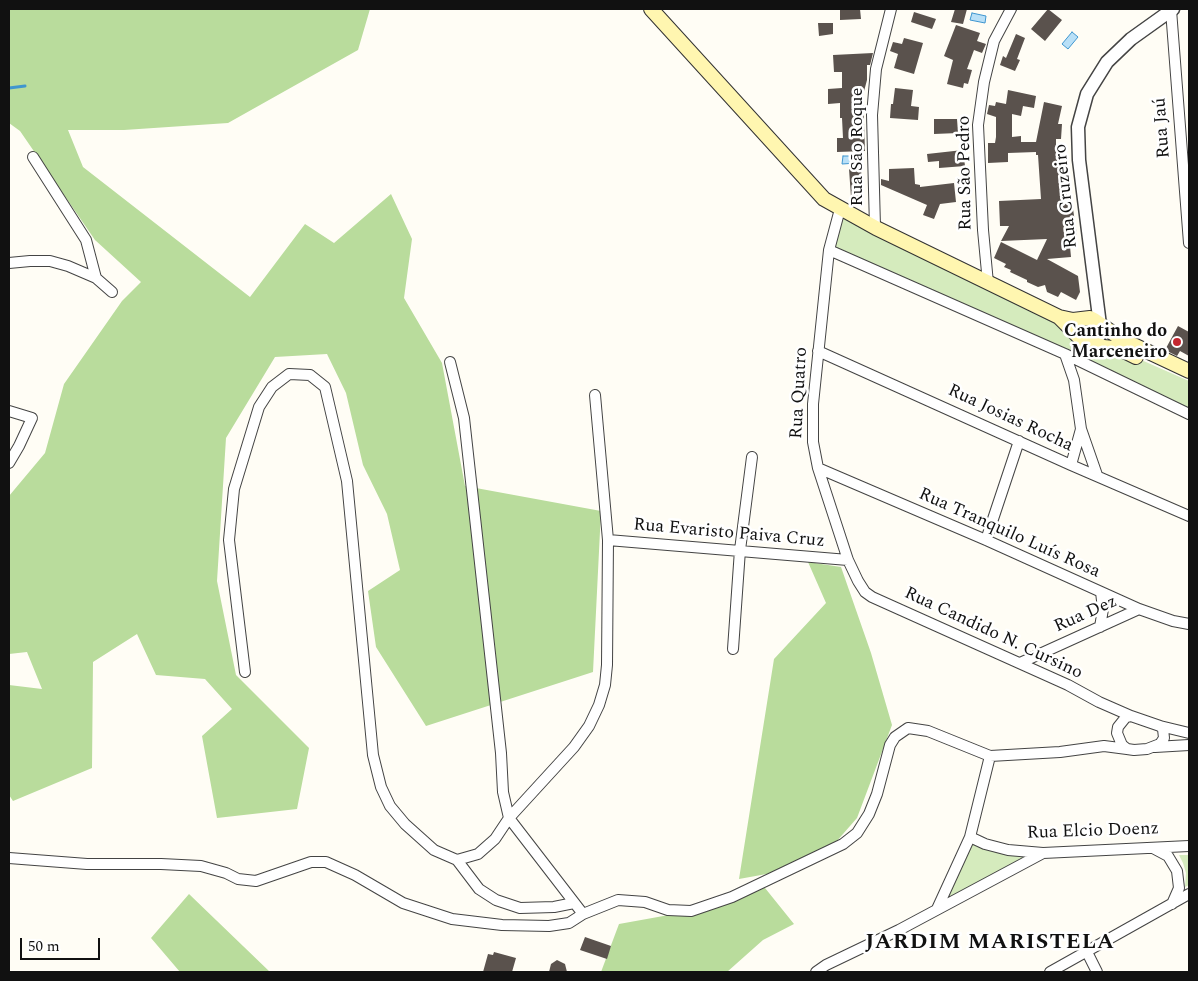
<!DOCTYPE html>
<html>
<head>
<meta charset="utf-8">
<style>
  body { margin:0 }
  #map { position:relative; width:1198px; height:981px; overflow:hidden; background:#fffdf5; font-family:Spectral,serif }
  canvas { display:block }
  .frame { position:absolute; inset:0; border:10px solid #111; pointer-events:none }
  .scale { position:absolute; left:20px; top:938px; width:80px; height:22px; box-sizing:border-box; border:2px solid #111; border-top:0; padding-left:6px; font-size:15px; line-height:18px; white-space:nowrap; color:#111; -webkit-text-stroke:4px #fff; paint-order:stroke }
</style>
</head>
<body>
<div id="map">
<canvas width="1198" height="981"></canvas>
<div class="frame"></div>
<div class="scale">50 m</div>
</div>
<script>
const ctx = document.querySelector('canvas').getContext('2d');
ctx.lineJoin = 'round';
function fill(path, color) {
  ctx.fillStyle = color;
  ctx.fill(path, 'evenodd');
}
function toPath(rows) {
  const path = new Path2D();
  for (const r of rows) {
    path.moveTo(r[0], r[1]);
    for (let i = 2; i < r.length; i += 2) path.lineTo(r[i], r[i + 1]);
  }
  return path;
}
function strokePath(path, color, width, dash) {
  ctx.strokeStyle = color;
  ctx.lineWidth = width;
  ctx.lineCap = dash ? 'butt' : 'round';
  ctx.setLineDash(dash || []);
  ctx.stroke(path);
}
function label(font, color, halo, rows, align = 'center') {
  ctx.font = font + ' Spectral,serif';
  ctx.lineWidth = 5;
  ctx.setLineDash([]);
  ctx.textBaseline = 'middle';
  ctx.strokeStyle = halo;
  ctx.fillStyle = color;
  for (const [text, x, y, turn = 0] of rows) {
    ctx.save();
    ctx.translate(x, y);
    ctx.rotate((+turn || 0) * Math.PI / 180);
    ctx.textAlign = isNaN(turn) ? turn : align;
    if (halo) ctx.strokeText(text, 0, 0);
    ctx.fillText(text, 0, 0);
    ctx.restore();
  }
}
fill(toPath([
  [840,212,1068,324,1080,338,1105,344,1189,381,1189,412,832,247],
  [1082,322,1097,326,1090,340,1078,328],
  [970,837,1043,853,937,909],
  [1179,855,1189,855,1189,885,1185,887,1186,873,1183,863]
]), '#d5ebbd');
fill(toPath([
  [9,9,370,9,358,50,228,123,124,130,68,130,83,167,250,297,305,224,334,243,391,194,412,239,404,298,442,363,465,486,601,511,593,672,426,726,376,647,368,591,400,570,387,514,363,465,346,393,327,354,275,357,226,438,217,581,236,675,309,748,297,809,217,818,202,736,232,709,205,679,156,675,137,634,93,662,92,768,13,801,9,795,9,685,42,689,27,652,9,654,9,496,45,453,64,384,122,301,141,282,95,240,20,131,9,123],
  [808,562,841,567,871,653,892,725,857,818,836,842,772,873,739,879,774,659,826,603],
  [761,883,794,924,763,940,727,972,601,972,619,924,691,911],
  [189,894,270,972,180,972,151,938]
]), '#b9dc9c');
const water = toPath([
  [972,13,986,16,985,23,970,20,972,13],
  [1072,32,1078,37,1068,49,1062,44,1072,32],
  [843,156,856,156,857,163,842,164,843,156]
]);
fill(water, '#b9e0f7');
strokePath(water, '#3f96cf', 1);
strokePath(toPath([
  [9,88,25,86]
]), '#3f96cf', 3);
fill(toPath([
  [840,9,860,9,861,19,840,20],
  [955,9,967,9,963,24,951,22],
  [1048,9,1062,20,1045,41,1031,29],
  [914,12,936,19,932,29,911,22],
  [818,23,833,23,833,34,819,36],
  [956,25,980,33,977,41,986,44,982,53,974,50,967,69,972,70,968,84,964,83,963,88,947,84,953,60,944,56],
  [1016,34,1025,38,1017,59,1020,60,1015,71,1000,65,1003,56,1006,58],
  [904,38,923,43,914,74,894,68,898,54,890,51,893,42,902,44],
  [873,53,870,65,867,65,867,80,863,95,865,151,837,152,837,138,843,138,842,118,840,118,840,103,828,104,828,89,842,88,842,72,834,72,833,55],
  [895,88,913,90,911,106,919,107,918,120,890,118,891,104,893,104],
  [1008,90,1036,96,1034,108,1023,106,1021,116,1012,114,1012,137,1021,136,1021,142,1036,142,1044,102,1062,106,1058,124,1062,124,1061,139,1056,139,1056,158,1063,158,1068,209,1073,209,1077,235,1069,236,1071,257,1047,259,1078,276,1080,292,1076,300,1061,292,1058,297,1047,292,1045,285,1038,287,1027,282,1027,280,1010,272,1011,270,1004,267,1006,264,994,258,1001,242,1037,260,1047,239,1001,241,1009,226,1000,226,999,201,1041,199,1038,155,1036,155,1036,152,1008,153,1008,162,988,163,988,143,995,143,996,137,996,117,987,114,989,105,995,106,996,102,1006,104],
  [934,119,957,119,958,133,934,134],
  [963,150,965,166,939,168,939,161,928,162,927,154],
  [914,168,915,184,920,185,920,187,954,183,956,202,940,204,934,219,923,215,927,205,881,185,881,179,889,181,889,169],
  [849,169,861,169,863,196,851,197],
  [1178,326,1189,332,1189,356,1180,351,1177,356,1165,350],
  [585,937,611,946,607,959,580,950],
  [494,952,516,958,512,972,483,972,488,954,493,955],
  [557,960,565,964,567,972,549,972,551,964]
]), '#5a524d');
const minor = toPath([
  [1171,10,1189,243],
  [33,157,86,240,96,278],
  [840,209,829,250,813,404,813,442,818,468,848,560,858,581,865,592,872,597,1068,685,1099,702,1131,716],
  [875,227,872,115,876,69,891,9],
  [829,250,1065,354,1189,414],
  [9,263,30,261,50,261,68,266,96,278,112,292],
  [988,283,983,230,978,125,984,82,994,41,1011,9],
  [818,351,1071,465,1189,516],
  [1065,354,1074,380,1081,429,1097,475],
  [450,362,464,418,501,753,503,792,509,818,583,914],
  [9,411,32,418,19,446,9,463],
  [1071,465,1081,429],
  [818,468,986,540,1139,609,1173,621,1189,624],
  [608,540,848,560],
  [986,540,1019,441],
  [1100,627,1103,609,1101,592],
  [733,649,740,550,752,457],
  [1020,663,1139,609],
  [245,672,229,540,234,489,259,407,272,387,289,374,310,375,325,387,347,481,373,755,381,787,390,806,405,824,434,850,457,860,478,854,495,839,509,818,574,747,589,726,599,705,605,685,607,665,608,540,595,395],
  [1131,716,1160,726,1163,729,1164,738,1160,744,1147,749,1134,750,1127,749,1122,745,1117,733,1118,727,1126,717,1131,716],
  [1160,726,1189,733],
  [1155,747,1189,745],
  [970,837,985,844,1008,850,1043,853,1189,846],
  [1153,848,1168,856,1177,871,1179,888,1172,904],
  [9,858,87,864,161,864,201,866,226,873,238,879,256,881,311,862,326,862,355,875,403,903,452,919,502,925,549,926,569,923,583,914,618,900,645,902,668,910,691,911,732,897,843,844,857,833,869,814,877,794,890,745,895,737,908,728,928,731,990,756,1060,752,1104,746,1127,749],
  [457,860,479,889,496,900,520,908,554,907,574,903],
  [937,909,970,837,990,756],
  [1087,952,1097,972],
  [816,972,826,965,899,930,1043,853],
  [1050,972,1189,894]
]);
const tertiary = toPath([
  [1091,342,1099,336,1100,325,1079,160,1078,127,1087,94,1107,62,1131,39,1173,9]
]);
const secondary = toPath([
  [651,9,824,199,876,228,1059,317,1073,320,1090,318,1094,320,1123,340,1189,371],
  [1060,318,1083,341,1104,347,1120,349,1136,357]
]);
strokePath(minor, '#444', 12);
strokePath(tertiary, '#444', 15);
strokePath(secondary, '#333', 16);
strokePath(minor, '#fff', 10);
strokePath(tertiary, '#fff', 12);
strokePath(secondary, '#fff6b0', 14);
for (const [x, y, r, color] of [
  [1177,342,5,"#c4262e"]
]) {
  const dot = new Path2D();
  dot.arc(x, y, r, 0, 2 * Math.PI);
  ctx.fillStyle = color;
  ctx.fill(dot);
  strokePath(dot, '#fff', 2);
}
label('18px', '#111', '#fff', [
  ["Rua Jaú",1163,128,-94],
  ["Rua São Roque",858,147,-90],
  ["Rua São Pedro",966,173,-91],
  ["Rua Cruzeiro",1067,196,-96],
  ["Rua Quatro",800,393,-87],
  ["Rua Josias Rocha",1010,419,25],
  ["Rua Evaristo Paiva Cruz",729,534,5],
  ["Rua Tranquilo Luís Rosa",1009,534,24],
  ["Rua Dez",1086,615,-24],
  ["Rua Candido N. Cursino",993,634,25],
  ["Rua Elcio Doenz",1093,832,-2]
]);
label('bold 18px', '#111', '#fff', [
  ["Cantinho do",1167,332],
  ["Marceneiro",1167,353]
], 'right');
ctx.letterSpacing = '1px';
label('bold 22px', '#111', '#fff', [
  ["JARDIM MARISTELA",990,944]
]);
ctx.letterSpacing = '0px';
</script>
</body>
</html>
